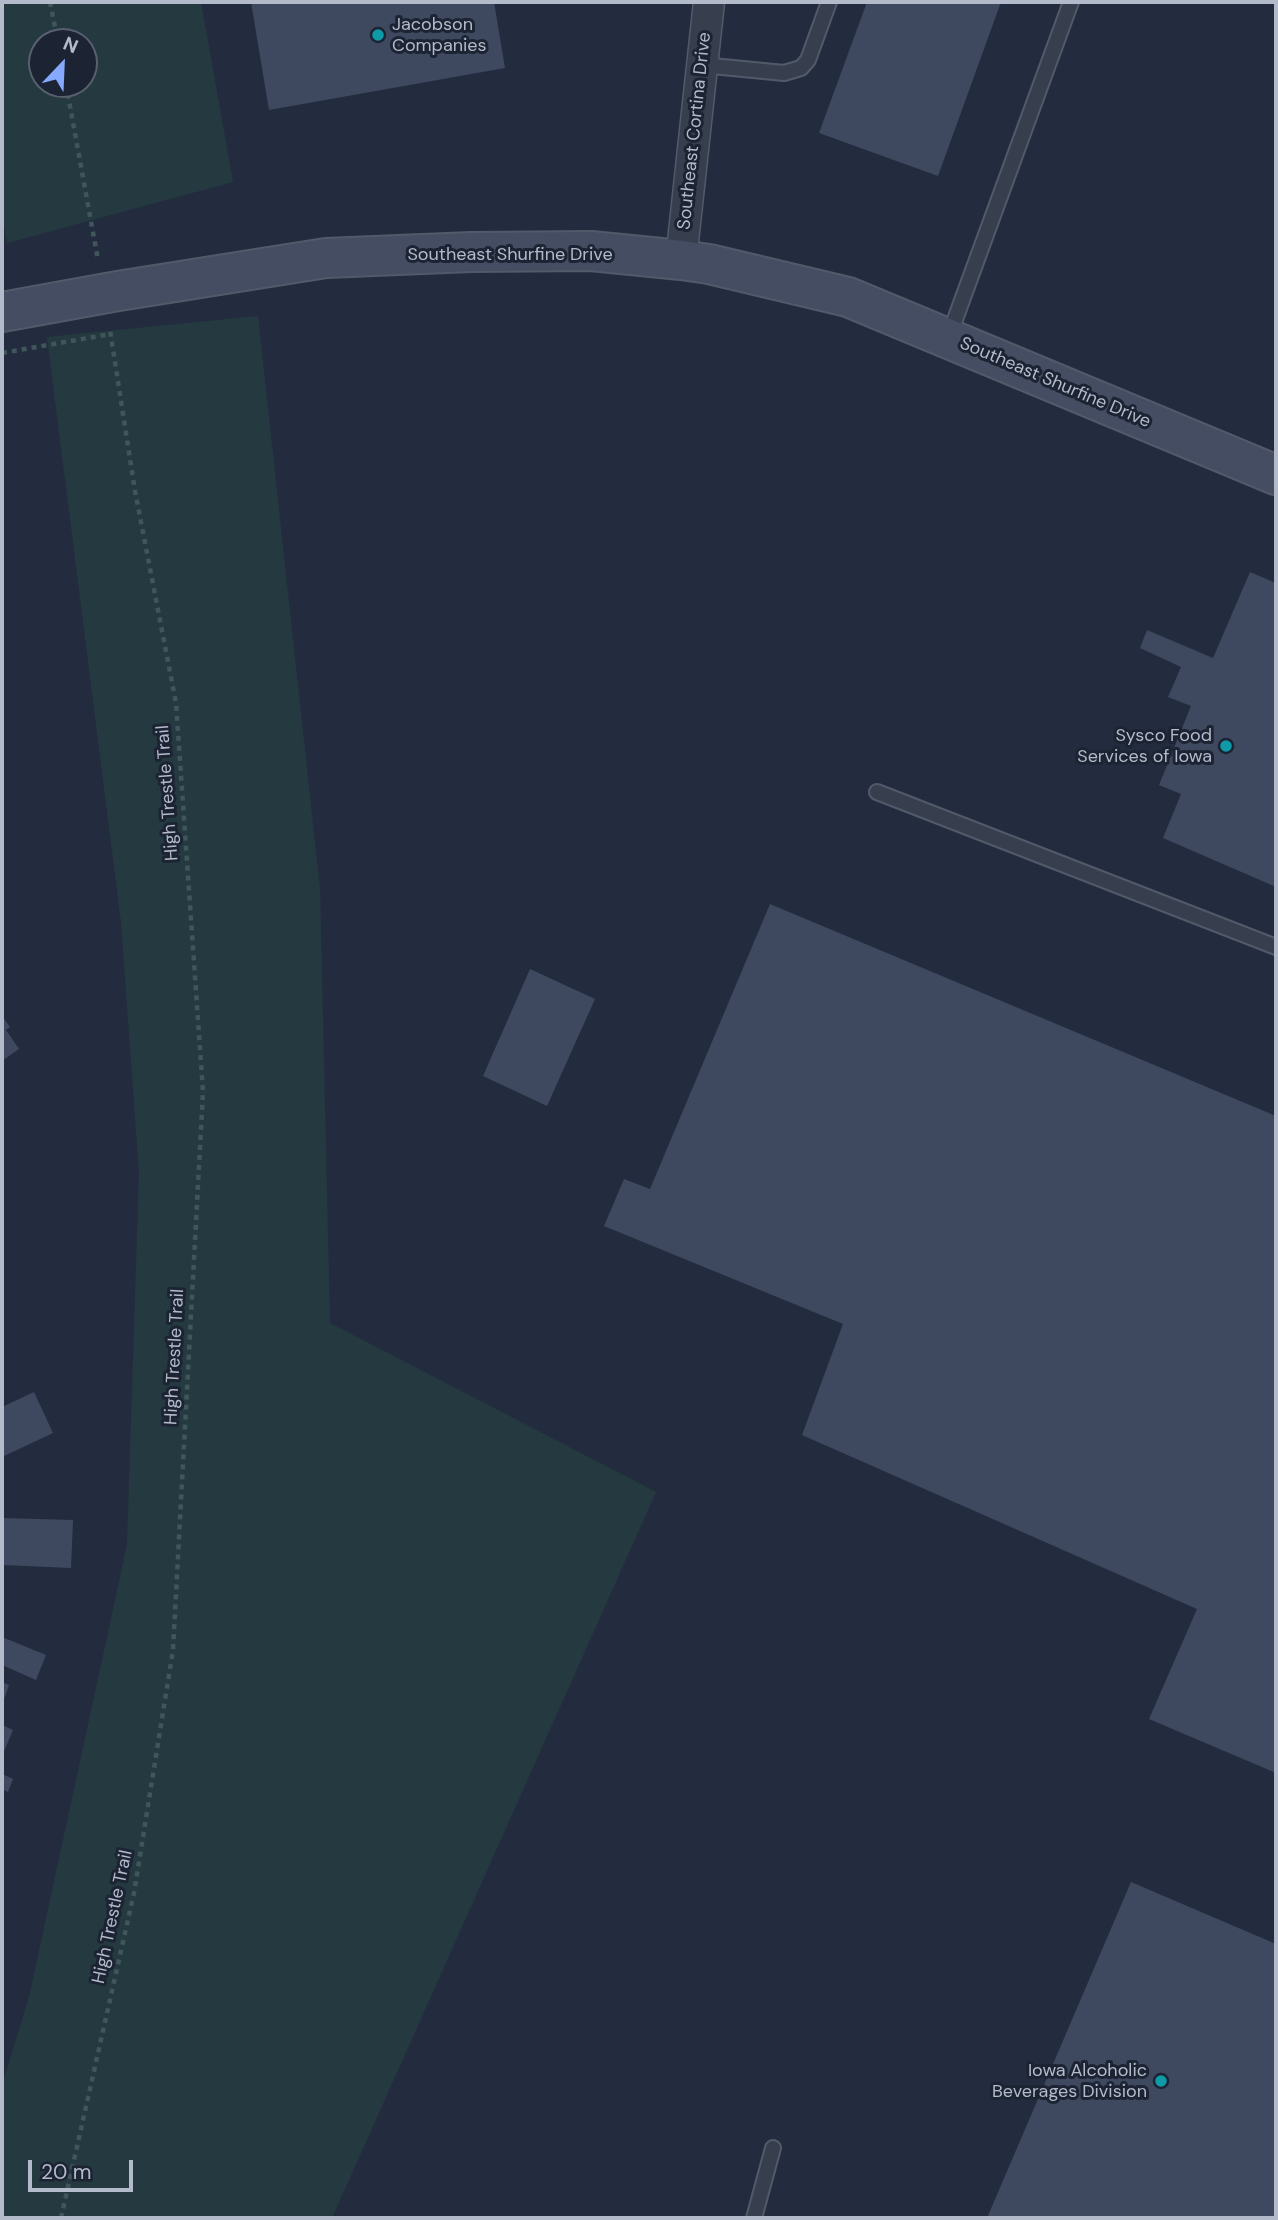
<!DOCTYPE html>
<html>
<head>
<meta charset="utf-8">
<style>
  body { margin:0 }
  #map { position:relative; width:1278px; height:2220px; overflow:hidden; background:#232c3f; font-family:"DM Sans",sans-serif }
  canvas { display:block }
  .frame { position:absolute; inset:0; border:4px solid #b3baca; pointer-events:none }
  .north { position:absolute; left:28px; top:28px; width:70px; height:70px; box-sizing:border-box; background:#1c2434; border:2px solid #586070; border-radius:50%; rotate:23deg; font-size:19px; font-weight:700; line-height:28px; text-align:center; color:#b3baca }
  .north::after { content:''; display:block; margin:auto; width:24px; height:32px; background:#84a9fd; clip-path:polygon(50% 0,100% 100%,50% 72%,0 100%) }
  .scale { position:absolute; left:28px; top:2160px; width:105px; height:32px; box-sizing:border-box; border:4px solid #b3baca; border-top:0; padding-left:9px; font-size:21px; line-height:24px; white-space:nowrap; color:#b3baca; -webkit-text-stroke:5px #1c2434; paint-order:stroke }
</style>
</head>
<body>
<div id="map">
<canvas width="1278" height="2220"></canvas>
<div class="frame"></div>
<div class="north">N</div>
<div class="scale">20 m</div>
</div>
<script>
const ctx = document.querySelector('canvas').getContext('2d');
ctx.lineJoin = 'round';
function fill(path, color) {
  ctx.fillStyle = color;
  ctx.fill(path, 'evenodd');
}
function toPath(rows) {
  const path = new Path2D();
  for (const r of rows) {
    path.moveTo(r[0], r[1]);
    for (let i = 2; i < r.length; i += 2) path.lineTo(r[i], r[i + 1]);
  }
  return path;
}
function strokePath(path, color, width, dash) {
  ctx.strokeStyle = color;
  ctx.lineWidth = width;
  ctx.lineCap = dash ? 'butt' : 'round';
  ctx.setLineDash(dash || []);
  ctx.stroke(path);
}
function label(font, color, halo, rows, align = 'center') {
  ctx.font = font + ' "DM Sans",sans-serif';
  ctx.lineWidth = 6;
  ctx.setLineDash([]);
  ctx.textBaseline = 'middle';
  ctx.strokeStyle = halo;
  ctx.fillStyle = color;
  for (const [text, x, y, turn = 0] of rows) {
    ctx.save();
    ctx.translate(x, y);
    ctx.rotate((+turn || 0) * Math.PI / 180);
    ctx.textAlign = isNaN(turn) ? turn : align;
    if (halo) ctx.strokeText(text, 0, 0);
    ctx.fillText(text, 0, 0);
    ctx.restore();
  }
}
fill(toPath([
  [2,2,201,2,233,182,7,243,2,213],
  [42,42,84,42,84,84,42,84],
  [258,316,320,889,330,1323,656,1492,332,2218,2,2218,2,2085,29,1997,127,1545,139,1173,121,922,47,337]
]), '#253a40');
fill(toPath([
  [251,2,494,2,505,68,269,110],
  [867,2,1001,2,938,176,819,133],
  [1250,572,1276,583,1276,887,1163,838,1181,794,1159,785,1191,706,1168,697,1181,667,1140,648,1147,630,1213,658],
  [770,904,1276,1116,1276,1773,1149,1719,1197,1609,802,1435,843,1324,604,1226,624,1179,650,1189],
  [530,969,595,999,547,1106,483,1076],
  [2,1016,10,1027,6,1030,19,1049,2,1061],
  [34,1392,53,1433,2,1457,2,1407],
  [2,1518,73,1520,71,1568,2,1565],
  [2,1637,46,1655,36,1680,2,1665],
  [2,1682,9,1685,2,1705],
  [2,1725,13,1730,2,1756],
  [2,1774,13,1779,8,1792,2,1789],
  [1131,1882,1276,1944,1276,2218,987,2218]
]), '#3e495f');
const lane = toPath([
  [702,65,784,73,801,68,808,60,829,2],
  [949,336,1071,2],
  [877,792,1276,947],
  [754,2218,773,2148]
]);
const street = toPath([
  [681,260,709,2]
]);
const secondary = toPath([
  [2,312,118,291,326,258,471,252,591,251,681,260,709,264,848,297,1276,475]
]);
strokePath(lane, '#525a6a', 18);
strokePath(street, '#525a6a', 33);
strokePath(secondary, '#525a6a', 42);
strokePath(toPath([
  [50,2,58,42],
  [66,84,98,260],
  [2,353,111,334],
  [61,2218,134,1893,173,1650,203,1092,176,703,135,491,110,330]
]), '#40565a', 4.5, [5, 5]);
strokePath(lane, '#373f4f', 14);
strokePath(street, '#373f4f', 30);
strokePath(secondary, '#454d62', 38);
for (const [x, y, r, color] of [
  [378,35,7,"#0f9aa8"],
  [1226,746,7,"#0f9aa8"],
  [1161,2081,7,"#0f9aa8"]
]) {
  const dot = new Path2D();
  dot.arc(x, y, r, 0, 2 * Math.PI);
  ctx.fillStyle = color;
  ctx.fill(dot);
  strokePath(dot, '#1c2434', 2.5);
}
label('18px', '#b3baca', '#1c2434', [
  ["Jacobson",392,25,"left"],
  ["Companies",392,46,"left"],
  ["Sysco Food",1212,736],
  ["Services of Iowa",1212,757],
  ["Iowa Alcoholic",1147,2071],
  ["Beverages Division",1147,2092]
], 'right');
label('18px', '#b3baca', '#1c2434', [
  ["Southeast Cortina Drive",695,131,-84],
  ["Southeast Shurfine Drive",510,255],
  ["Southeast Shurfine Drive",1055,383,23],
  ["High Trestle Trail",168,793,-94],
  ["High Trestle Trail",175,1357,-87],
  ["High Trestle Trail",113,1917,-78]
]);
</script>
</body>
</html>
